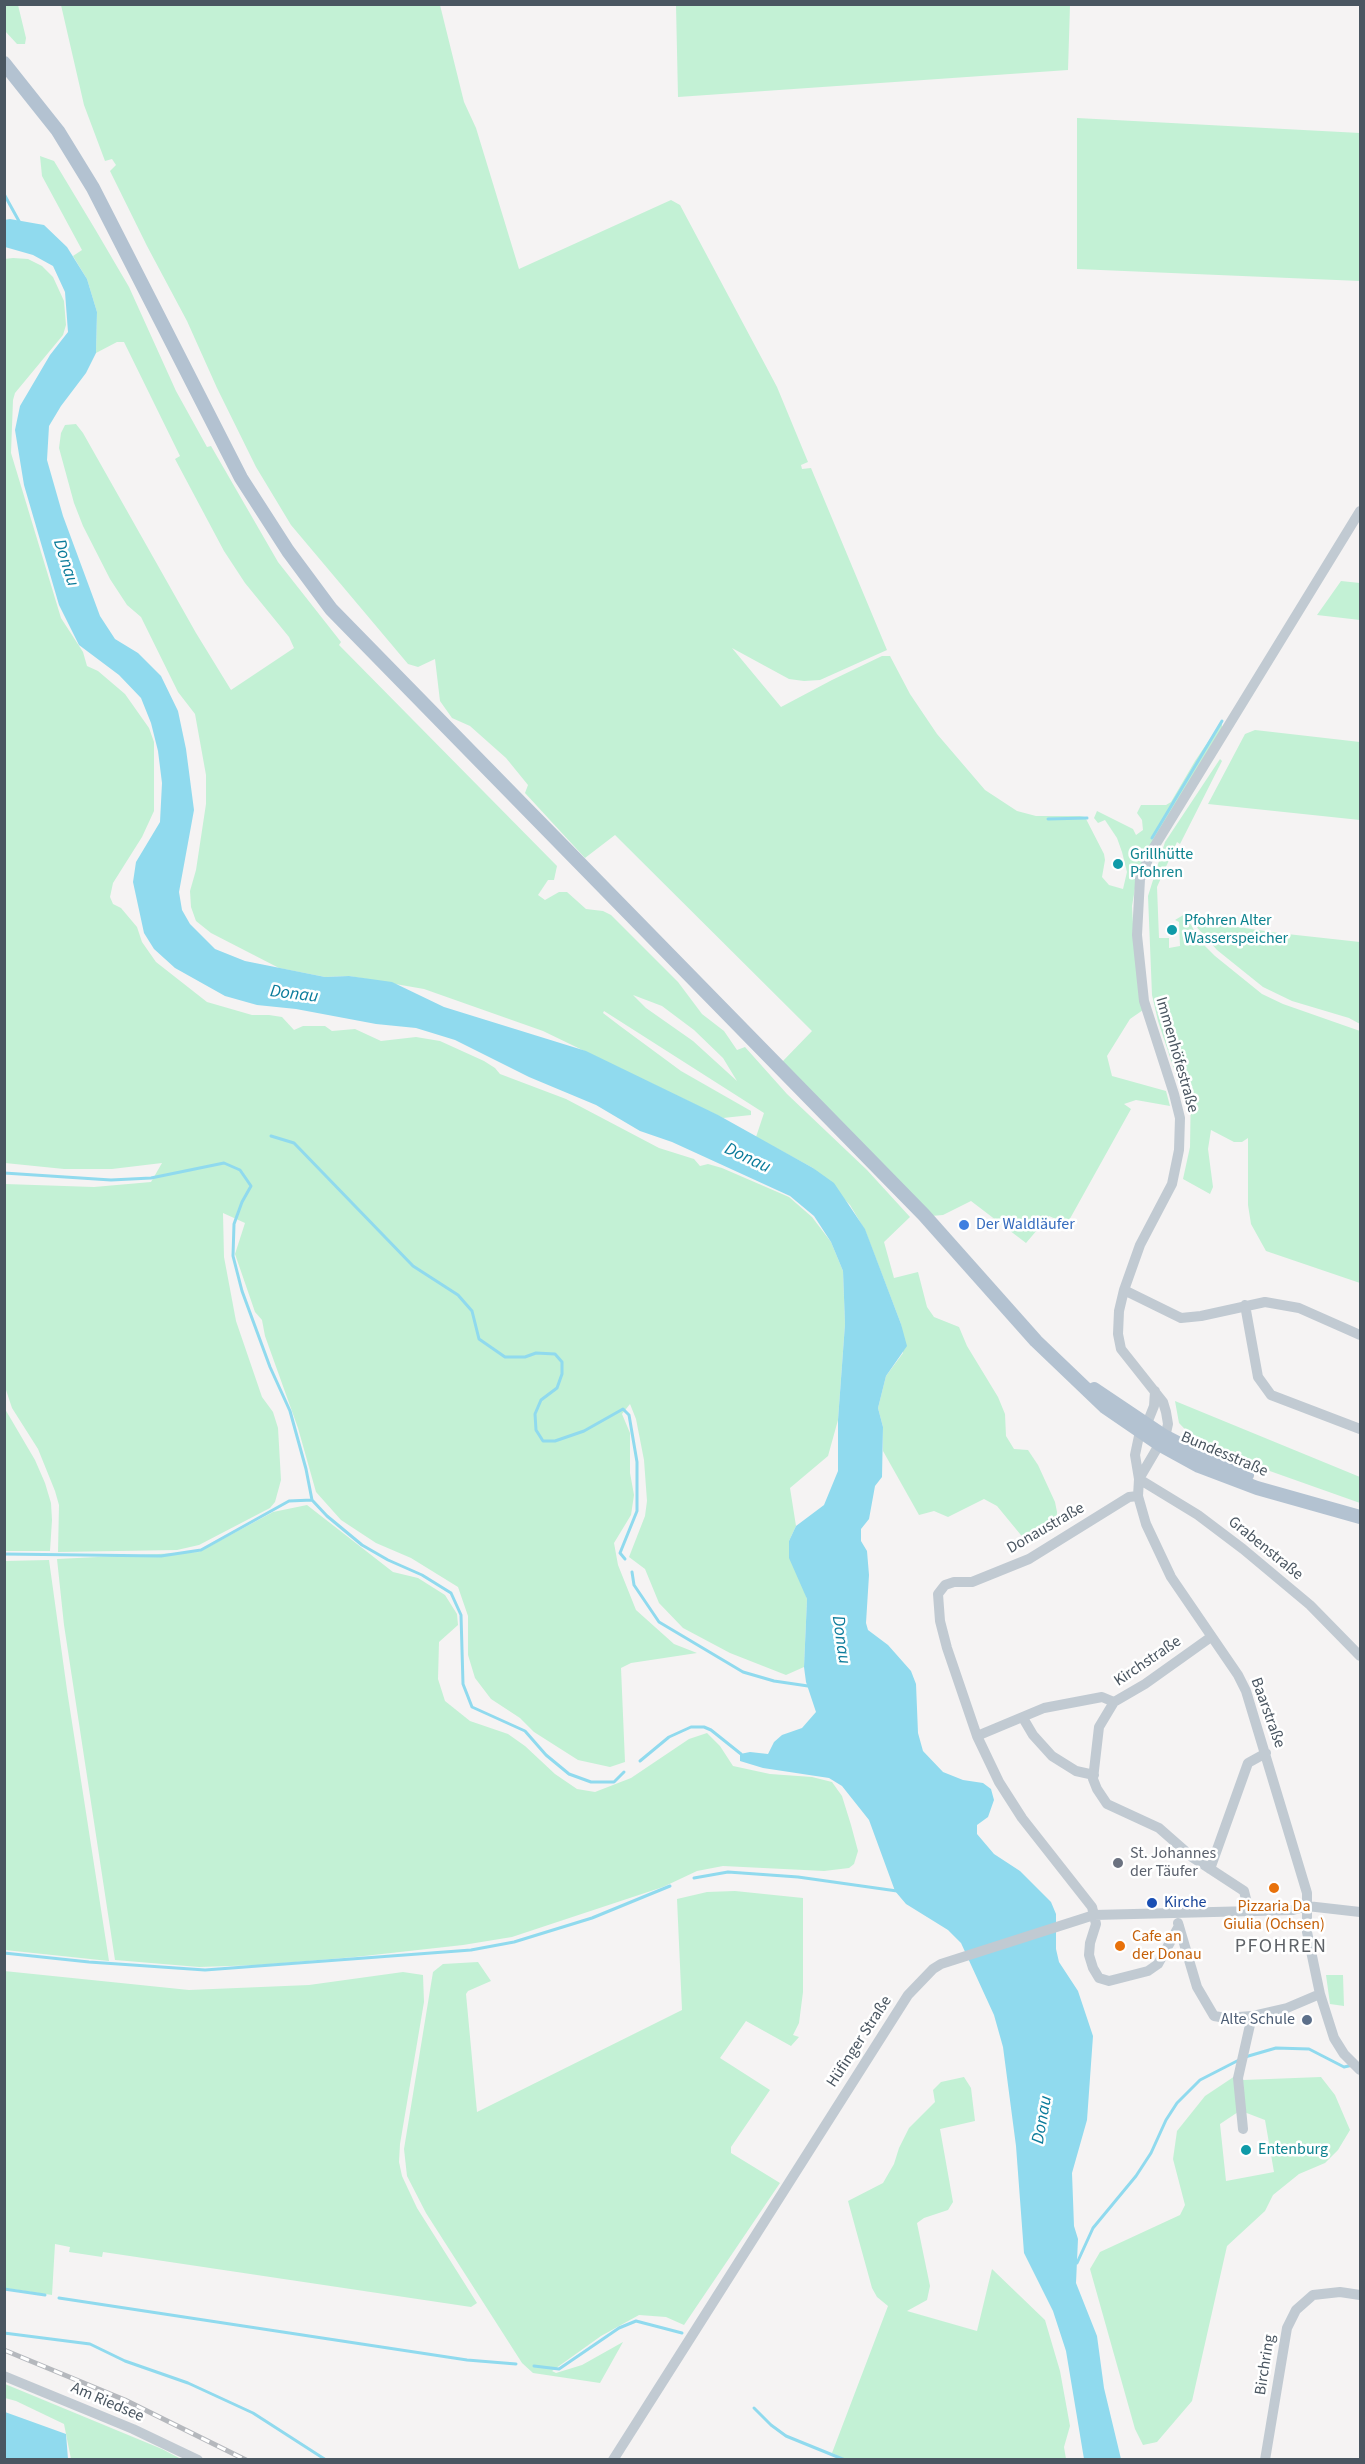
<!DOCTYPE html>
<html>
<head>
<meta charset="utf-8">
<style>
  body { margin:0 }
  #map { position:relative; width:1365px; height:2464px; overflow:hidden; background:#f5f3f3; font-family:"Source Sans 3",sans-serif }
  canvas { display:block }
  .frame { position:absolute; inset:0; border:6px solid #4a5661; pointer-events:none }
</style>
</head>
<body>
<div id="map">
<canvas width="1365" height="2464"></canvas>
<div class="frame"></div>
</div>
<script>
const ctx = document.querySelector('canvas').getContext('2d');
ctx.lineJoin = 'round';
function fill(path, color) {
  ctx.fillStyle = color;
  ctx.fill(path, 'evenodd');
}
function toPath(rows) {
  const path = new Path2D();
  for (const r of rows) {
    path.moveTo(r[0], r[1]);
    for (let i = 2; i < r.length; i += 2) path.lineTo(r[i], r[i + 1]);
  }
  return path;
}
function strokePath(path, color, width, dash) {
  ctx.strokeStyle = color;
  ctx.lineWidth = width;
  ctx.lineCap = dash ? 'butt' : 'round';
  ctx.setLineDash(dash || []);
  ctx.stroke(path);
}
function label(font, color, halo, rows, align = 'center') {
  ctx.font = font + ' "Source Sans 3",sans-serif';
  ctx.lineWidth = 5;
  ctx.setLineDash([]);
  ctx.textBaseline = 'middle';
  ctx.strokeStyle = halo;
  ctx.fillStyle = color;
  for (const [text, x, y, turn = 0] of rows) {
    ctx.save();
    ctx.translate(x, y);
    ctx.rotate((+turn || 0) * Math.PI / 180);
    ctx.textAlign = isNaN(turn) ? turn : align;
    if (halo) ctx.strokeText(text, 0, 0);
    ctx.fillText(text, 0, 0);
    ctx.restore();
  }
}
fill(toPath([
  [5,4,18,5,26,38,25,44,17,44,5,31],
  [61,5,440,5,464,102,476,128,519,269,671,200,680,205,777,387,808,462,801,465,802,469,811,468,887,650,820,680,804,681,789,679,732,648,781,707,832,680,882,656,890,656,910,694,937,734,985,790,1017,811,1036,816,1080,816,1085,817,1104,854,1105,860,1102,877,1109,885,1123,889,1127,872,1122,852,1117,838,1105,820,1098,823,1094,818,1097,811,1133,829,1136,835,1143,830,1142,820,1137,813,1141,805,1166,805,1171,802,1195,761,1222,721,1222,730,1137,877,1132,906,1134,942,1143,1010,1130,1019,1107,1056,1112,1076,1166,1091,1170,1106,1136,1100,1124,1104,1131,1109,1067,1224,1049,1216,1026,1243,971,1201,943,1215,931,1216,782,1062,812,1031,615,835,585,858,525,793,528,785,506,758,470,726,452,718,440,701,435,659,418,667,408,664,291,525,256,467,217,388,187,321,147,246,110,171,116,165,112,159,105,161,84,105],
  [676,5,1070,5,1068,70,678,97],
  [1077,118,1360,133,1360,281,1077,269],
  [40,156,54,161,95,229,129,287,176,391,207,447,211,446,278,562,341,642,339,645,557,866,554,880,548,880,538,895,545,900,559,892,567,892,586,909,603,911,611,915,678,982,702,1014,724,1031,737,1050,745,1047,787,1094,867,1170,910,1217,884,1242,894,1278,918,1272,927,1307,934,1317,959,1327,967,1346,998,1397,1005,1414,1006,1436,1014,1449,1028,1450,1038,1465,1055,1502,1057,1512,1056,1524,1046,1532,1025,1540,997,1506,984,1499,948,1517,934,1511,919,1515,883,1451,883,1427,878,1408,886,1376,903,1353,901,1324,865,1230,850,1205,813,1168,756,1137,764,1113,604,1011,603,1013,620,1026,681,1071,751,1111,751,1115,723,1118,543,1031,424,989,349,976,325,977,279,968,211,933,196,921,191,907,190,891,196,870,206,804,206,775,195,714,178,692,141,617,127,605,110,579,83,526,74,503,59,448,61,433,65,425,76,424,83,433,196,633,231,690,294,648,289,637,245,583,224,551,175,459,180,456,124,342,117,342,96,353,97,312,87,279,73,256,82,250,42,176],
  [633,995,662,1006,694,1030,723,1058,737,1081,693,1041,646,1008],
  [13,258,28,259,42,266,53,277,64,301,66,325,63,335,15,393,13,400,11,453,61,618,83,652,87,666,98,671,125,694,149,728,154,742,154,811,142,837,113,883,110,897,113,904,121,908,137,927,142,942,156,962,207,1002,252,1015,269,1015,282,1017,294,1030,303,1026,325,1026,332,1031,355,1029,381,1041,416,1037,440,1041,484,1061,495,1068,500,1074,566,1099,659,1148,694,1159,700,1166,708,1164,722,1168,789,1197,812,1217,831,1242,843,1271,845,1324,838,1420,828,1456,790,1488,796,1526,789,1541,807,1599,804,1667,786,1675,730,1653,683,1628,659,1603,645,1569,629,1557,645,1516,647,1501,644,1460,636,1419,630,1404,622,1414,630,1433,630,1473,634,1495,631,1515,614,1543,618,1565,636,1610,674,1644,697,1653,631,1663,621,1668,625,1762,610,1767,578,1760,534,1732,520,1718,491,1699,475,1678,468,1655,468,1616,458,1587,411,1558,376,1543,341,1520,316,1492,298,1428,265,1336,262,1320,255,1312,235,1254,245,1223,223,1213,224,1257,236,1321,262,1397,273,1412,278,1428,281,1480,275,1502,270,1508,199,1545,177,1550,58,1552,59,1505,55,1491,38,1449,12,1408,5,1387,5,1184,94,1187,151,1182,162,1163,112,1169,64,1169,5,1163,4,259],
  [1341,581,1360,583,1360,620,1317,615],
  [1255,730,1360,742,1360,820,1208,804,1245,734],
  [1220,759,1222,761,1180,844,1177,842,1157,887,1159,938,1169,938,1169,948,1180,946,1179,922,1175,920,1185,914,1200,941,1215,956,1262,994,1283,1004,1360,1031,1360,1283,1266,1251,1251,1224,1248,1205,1248,1138,1242,1142,1234,1142,1211,1130,1208,1149,1213,1187,1210,1194,1183,1179,1190,1147,1191,1085,1180,1087,1158,1021,1152,995,1148,896,1165,842],
  [1194,924,1225,925,1278,933,1360,942,1360,1024,1349,1018,1292,1001,1263,987,1217,950],
  [1175,1401,1360,1477,1360,1503,1202,1447,1179,1423],
  [5,1409,35,1460,45,1483,51,1503,52,1520,50,1551,5,1551],
  [307,1505,393,1572,418,1578,445,1595,457,1614,458,1625,439,1642,438,1679,445,1701,470,1721,508,1734,525,1746,555,1774,577,1789,595,1792,631,1778,689,1739,707,1733,720,1746,733,1766,770,1774,812,1777,832,1782,842,1796,851,1825,858,1851,854,1864,849,1868,824,1871,723,1866,697,1871,663,1887,512,1937,463,1945,355,1957,259,1965,199,1967,115,1960,64,1625,57,1559,199,1552,273,1512],
  [49,1560,67,1690,109,1961,5,1950,5,1561],
  [735,1891,803,1898,803,1992,799,2023,793,2035,799,2037,791,2046,746,2021,720,2058,770,2090,731,2147,731,2153,780,2183,684,2325,666,2317,639,2315,601,2336,552,2371,556,2373,582,2365,623,2342,600,2383,533,2373,522,2363,426,2213,407,2176,404,2149,433,1972,443,1964,478,1962,491,1981,468,1991,466,1994,477,2112,682,2010,677,1899,707,1892],
  [4,1971,189,1990,309,1985,403,1972,423,1975,424,2002,400,2144,399,2162,402,2176,417,2208,477,2303,471,2307,103,2252,102,2257,69,2252,70,2247,55,2244,52,2295,5,2288],
  [1326,1975,1343,1975,1344,2006,1330,2004],
  [1235,2076,1238,2112,1220,2124,1226,2181,1274,2172,1265,2120,1244,2112,1243,2080,1321,2077,1335,2095,1350,2130,1338,2150,1325,2163,1299,2174,1273,2195,1265,2211,1227,2246,1192,2401,1157,2442,1143,2445,1135,2429,1090,2269,1100,2252,1180,2215,1185,2205,1173,2159,1177,2131,1205,2096],
  [964,2077,971,2088,975,2121,940,2129,953,2202,948,2210,924,2218,917,2223,930,2286,927,2300,907,2311,977,2331,992,2269,1045,2320,1060,2371,1070,2426,1064,2447,1066,2459,845,2459,832,2453,888,2306,877,2297,872,2288,848,2201,883,2183,894,2164,899,2148,909,2128,935,2102,933,2090,941,2082],
  [5,2384,162,2449,181,2459,71,2459,64,2424,16,2401,5,2398]
]), '#c3f1d5');
fill(toPath([
  [10,219,44,225,67,247,87,279,97,312,96,353,86,373,61,406,49,426,47,460,63,516,100,616,115,639,138,653,161,676,178,711,186,749,194,810,179,892,182,910,190,924,215,949,245,961,325,977,349,976,392,982,444,1007,586,1051,718,1115,813,1168,834,1183,865,1229,901,1324,907,1346,886,1376,878,1408,883,1427,882,1477,875,1486,869,1519,861,1529,861,1541,867,1551,869,1575,866,1623,868,1630,888,1645,911,1671,916,1684,918,1733,923,1751,943,1772,963,1780,983,1783,991,1789,994,1800,988,1817,977,1825,977,1834,994,1854,1020,1871,1051,1902,1056,1914,1056,1949,1059,1962,1078,1991,1093,2036,1087,2120,1072,2173,1074,2226,1078,2239,1076,2283,1097,2336,1104,2388,1121,2459,1084,2459,1066,2351,1053,2311,1024,2253,1016,2146,1003,2047,994,2015,961,1943,948,1930,906,1904,895,1891,869,1820,842,1786,829,1778,763,1768,740,1761,740,1754,750,1752,768,1754,774,1742,782,1735,802,1728,816,1712,806,1682,804,1667,807,1599,789,1558,789,1541,796,1526,824,1505,838,1471,838,1420,845,1324,843,1271,831,1242,814,1216,790,1196,672,1142,640,1131,596,1105,529,1077,455,1040,416,1028,376,1024,296,1009,257,1005,225,996,175,968,154,949,144,933,133,882,136,862,160,822,162,783,158,751,151,723,141,698,119,675,79,645,59,605,24,485,15,430,20,406,50,355,68,332,65,292,53,266,33,255,5,247,4,220],
  [5,2412,66,2434,68,2459,5,2459]
]), '#90daee');
strokePath(toPath([
  [4,194,20,223],
  [1048,819,1087,818],
  [1152,838,1222,721],
  [271,1136,294,1143,413,1266,458,1295,472,1311,479,1339,505,1357,525,1357,536,1353,555,1354,562,1362,562,1374,557,1388,541,1400,535,1414,536,1430,543,1441,555,1441,584,1431,623,1409,629,1415,637,1462,637,1511,620,1553,625,1559],
  [4,1173,111,1180,151,1178,224,1163,240,1170,251,1186,242,1202,234,1224,233,1256,242,1291,270,1367,290,1411,306,1469,312,1500,327,1516,362,1545,388,1560,422,1575,451,1593,461,1615,463,1684,472,1707,525,1731,546,1755,569,1774,591,1782,614,1782,624,1772],
  [4,1554,161,1556,201,1550,289,1501,312,1500],
  [632,1572,634,1585,659,1622,743,1672,774,1681,808,1686],
  [640,1761,669,1737,691,1727,704,1727,711,1730,741,1754],
  [694,1878,728,1872,798,1877,897,1891],
  [4,1953,89,1962,205,1970,471,1950,514,1942,592,1918,670,1886],
  [1245,2057,1276,2048,1309,2049,1344,2067,1353,2065],
  [1077,2263,1093,2228,1136,2176,1151,2153,1166,2120,1177,2103,1200,2080,1239,2060],
  [4,2289,45,2295],
  [59,2298,467,2360,516,2364],
  [4,2333,90,2344,125,2361,188,2383,253,2413,326,2460],
  [534,2366,559,2369,619,2328,636,2321,682,2333],
  [754,2408,771,2425,786,2436,845,2460]
]), '#90daee', 3);
strokePath(toPath([
  [1124,1290,1181,1318,1201,1316,1265,1302,1299,1308,1360,1335],
  [1245,1305,1258,1377,1271,1395,1360,1429],
  [1155,1391,1154,1406,1148,1421,1139,1436,1135,1455,1139,1479,1138,1496,1146,1524,1171,1577,1238,1675,1246,1691,1307,1893,1307,1932,1320,1994,1334,2038,1344,2054,1360,2070],
  [1139,1479,1166,1433,1168,1424,1166,1412,1163,1402,1121,1349,1118,1334,1119,1311,1124,1290,1140,1245,1172,1184,1179,1150,1180,1118,1174,1094,1144,1001,1137,935,1140,879,1151,852,1360,511],
  [1139,1479,1198,1515,1243,1549,1310,1605,1360,1656],
  [1138,1496,1129,1497,1029,1559,972,1582,954,1582,945,1585,938,1594,940,1621,947,1648,977,1736,999,1782,1022,1818,1092,1907,1096,1924,1090,1943,1089,1955,1093,1968,1099,1978,1109,1981,1148,1971,1158,1964,1179,1926],
  [1211,1637,1145,1684,1114,1702,1099,1727,1093,1779,1097,1789,1107,1804,1159,1828,1192,1857,1244,1891,1249,1911],
  [1023,1718,1033,1735,1052,1756,1076,1771,1094,1775],
  [977,1736,1044,1708,1102,1697,1114,1702],
  [1210,1869,1248,1763,1266,1753],
  [1178,1923,1197,1987,1214,2016,1226,2018,1252,2016,1287,2008,1320,1994],
  [1243,2129,1238,2078,1252,2016],
  [4,2376,133,2429,198,2460],
  [613,2460,908,1995,933,1969,941,1964,1094,1915,1293,1910,1307,1906,1360,1912],
  [1265,2460,1287,2328,1296,2310,1313,2295,1340,2292,1360,2295]
]), '#c1cad2', 10);
strokePath(toPath([
  [4,63,58,131,93,188,241,478,288,551,331,609,924,1215,1036,1341,1105,1407,1159,1444,1199,1466,1257,1488,1360,1517],
  [1094,1389,1164,1436,1201,1455,1247,1475]
]), '#b3c2d1', 14);
const rail = toPath([
  [4,2350,125,2400,246,2460]
]);
strokePath(rail, '#b5b8bd', 5);
strokePath(rail, '#fff', 3, [9]);
for (const [x, y, r, color] of [
  [1118,864,6,"#0f9aa8"],
  [1172,930,6,"#0f9aa8"],
  [964,1225,6,"#3f7fe0"],
  [1118,1863,6,"#6b7280"],
  [1274,1888,6,"#e8710a"],
  [1152,1903,6,"#1a4fb4"],
  [1120,1946,6,"#e8710a"],
  [1307,2020,6,"#5c6f8a"],
  [1246,2150,6,"#0f9aa8"]
]) {
  const dot = new Path2D();
  dot.arc(x, y, r, 0, 2 * Math.PI);
  ctx.fillStyle = color;
  ctx.fill(dot);
  strokePath(dot, '#fff', 2);
}
label('16px', '#0d838f', '#fff', [
  ["Grillhütte",1130,855],
  ["Pfohren",1130,873],
  ["Pfohren Alter",1184,921],
  ["Wasserspeicher",1184,939],
  ["Entenburg",1258,2150]
], 'left');
label('16px', '#4a5661', '#fff', [
  ["Immenhöfestraße",1176,1055,74],
  ["Bundesstraße",1224,1455,23],
  ["Donaustraße",1046,1529,-30],
  ["Grabenstraße",1265,1549,39],
  ["Kirchstraße",1148,1662,-34],
  ["Baarstraße",1267,1713,70],
  ["Hüfinger Straße",860,2042,-57],
  ["Birchring",1266,2365,-81],
  ["Am Riedsee",107,2403,23]
]);
label('16px', '#366cbe', '#fff', [
  ["Der Waldläufer",976,1225]
], 'left');
label('16px', '#5b616d', '#fff', [
  ["St. Johannes",1130,1854],
  ["der Täufer",1130,1872]
], 'left');
label('16px', '#164399', '#fff', [
  ["Kirche",1164,1903]
], 'left');
label('16px', '#c56008', '#fff', [
  ["Pizzaria Da",1274,1907],
  ["Giulia (Ochsen)",1274,1925],
  ["Cafe an",1132,1937,"left"],
  ["der Donau",1132,1955,"left"]
]);
label('16px', '#4e5e75', '#fff', [
  ["Alte Schule",1295,2020]
], 'right');
label('italic 18px', '#0c7c9b', '#fff', [
  ["Donau",65,563,72],
  ["Donau",294,995,7],
  ["Donau",747,1159,25],
  ["Donau",840,1640,82],
  ["Donau",1043,2120,-80]
]);
ctx.letterSpacing = '1.5px';
label('20px', '#5f6368', '#fff', [
  ["PFOHREN",1281,1948]
]);
ctx.letterSpacing = '0px';
</script>
</body>
</html>
